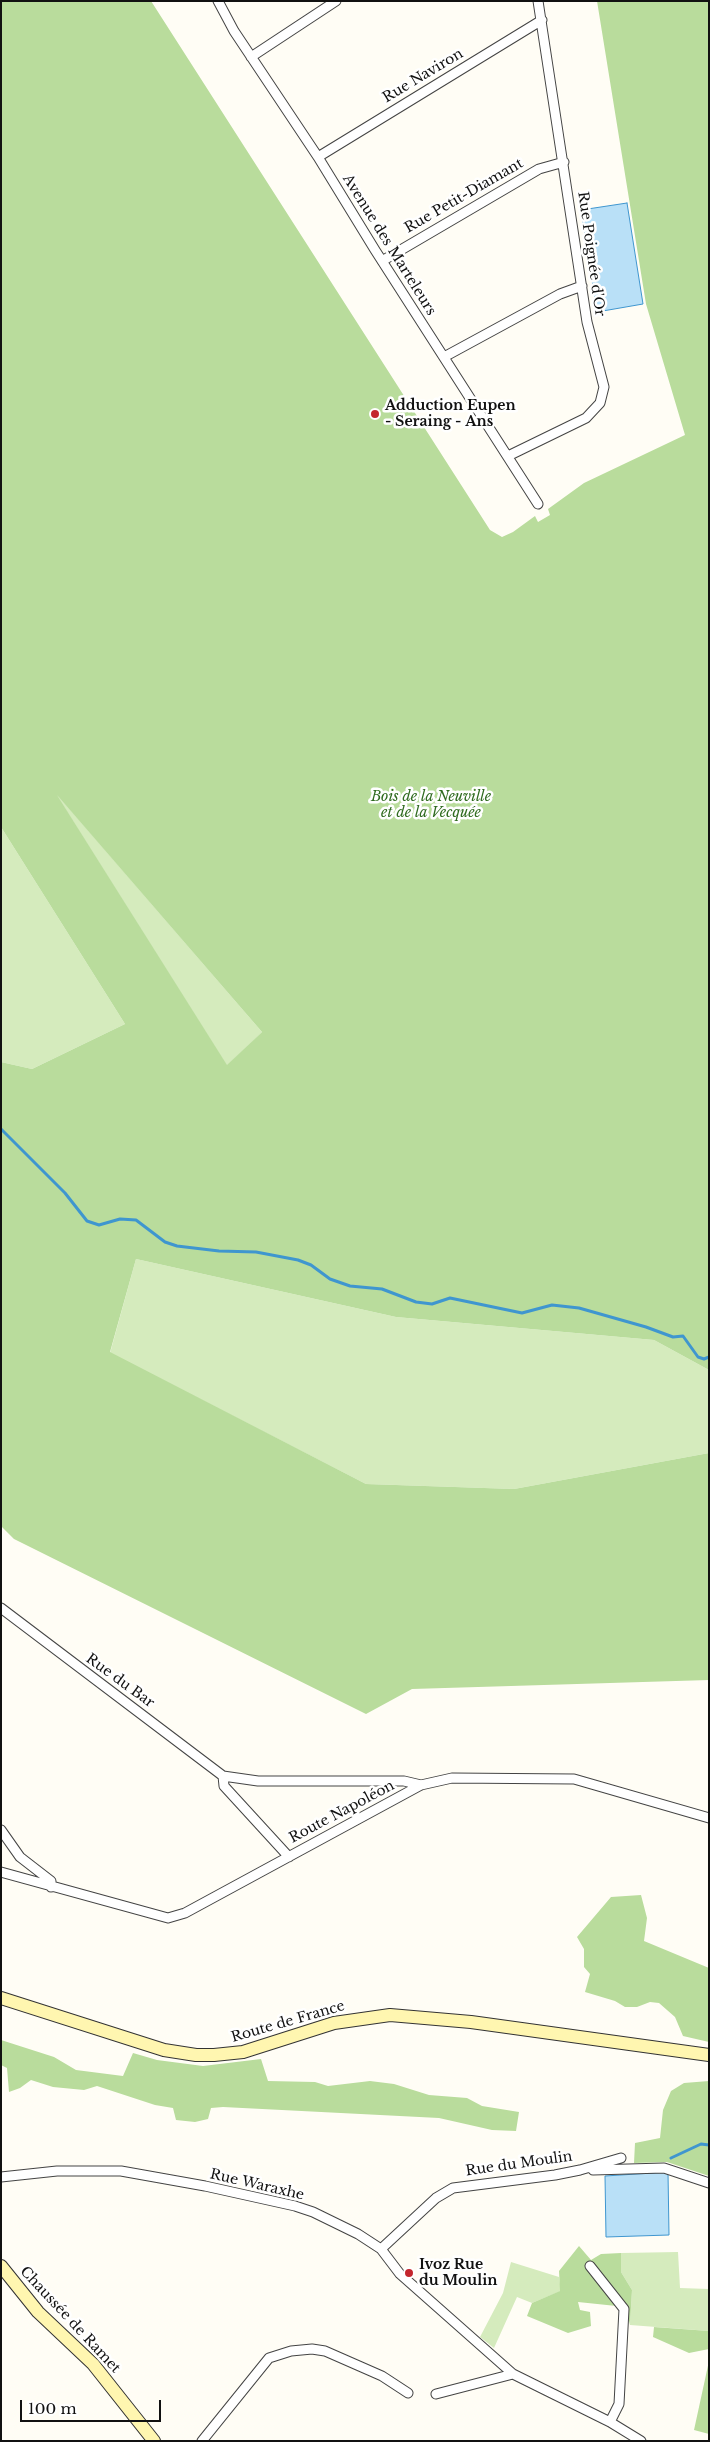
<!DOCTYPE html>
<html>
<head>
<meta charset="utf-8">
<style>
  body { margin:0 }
  #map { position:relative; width:710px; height:2442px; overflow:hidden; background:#fffdf5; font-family:"Libre Baskerville",serif }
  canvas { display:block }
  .frame { position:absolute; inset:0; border:2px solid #111; pointer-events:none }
  .scale { position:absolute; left:20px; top:2400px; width:141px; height:22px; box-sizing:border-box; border:2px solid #111; border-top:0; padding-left:6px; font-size:15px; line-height:18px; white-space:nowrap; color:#111; -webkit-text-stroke:4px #fff; paint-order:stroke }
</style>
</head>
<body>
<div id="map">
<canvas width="710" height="2442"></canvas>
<div class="frame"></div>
<div class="scale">100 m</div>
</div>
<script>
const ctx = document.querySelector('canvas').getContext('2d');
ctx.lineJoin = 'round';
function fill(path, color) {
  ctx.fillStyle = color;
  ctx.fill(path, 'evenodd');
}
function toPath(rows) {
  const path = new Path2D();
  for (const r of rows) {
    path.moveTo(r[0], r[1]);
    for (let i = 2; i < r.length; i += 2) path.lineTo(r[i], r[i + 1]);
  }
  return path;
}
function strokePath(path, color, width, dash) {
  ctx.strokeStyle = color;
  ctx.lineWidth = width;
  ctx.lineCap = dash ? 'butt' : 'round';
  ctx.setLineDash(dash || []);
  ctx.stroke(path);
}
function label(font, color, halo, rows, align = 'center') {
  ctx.font = font + ' "Libre Baskerville",serif';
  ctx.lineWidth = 5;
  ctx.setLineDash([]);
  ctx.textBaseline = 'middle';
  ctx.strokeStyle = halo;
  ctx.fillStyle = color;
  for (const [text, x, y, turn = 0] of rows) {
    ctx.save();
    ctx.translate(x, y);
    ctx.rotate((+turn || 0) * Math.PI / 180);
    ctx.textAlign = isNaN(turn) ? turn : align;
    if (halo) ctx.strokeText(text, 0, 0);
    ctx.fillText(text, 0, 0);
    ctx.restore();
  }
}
fill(toPath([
  [54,791,262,1032,227,1066],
  [1,827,125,1024,32,1069,1,1062],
  [136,1259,396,1317,654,1340,709,1370,709,1453,514,1489,366,1484,110,1353],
  [678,2252,680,2288,709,2289,709,2331,630,2325,632,2290,621,2272,621,2253],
  [511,2262,559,2277,561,2291,532,2303,517,2297,494,2348,480,2337,503,2293]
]), '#d5ebbd');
fill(toPath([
  [1,1,151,1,490,530,502,537,513,532,535,516,538,522,550,515,548,509,584,483,685,435,646,304,597,1,709,1,709,1370,654,1340,396,1317,136,1259,110,1352,366,1484,514,1489,709,1453,709,1680,412,1689,366,1714,14,1539,1,1526,1,1062,32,1069,125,1024,1,827],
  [57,795,262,1032,227,1065],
  [641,1895,647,1918,644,1941,709,1968,709,2042,683,2036,675,2017,659,2003,650,2002,637,2007,625,2007,615,2001,585,1992,590,1974,584,1967,584,1949,577,1937,611,1897],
  [1,2040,54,2057,76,2070,123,2076,133,2053,157,2060,203,2066,261,2059,268,2081,315,2082,328,2086,370,2081,394,2084,429,2095,467,2098,482,2106,519,2112,516,2131,492,2130,439,2118,223,2107,211,2108,208,2119,195,2122,176,2120,173,2108,155,2105,97,2086,84,2090,53,2087,31,2080,20,2088,9,2092,7,2068,1,2065],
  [709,2081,709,2176,667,2162,634,2163,635,2143,660,2138,663,2110,671,2091,684,2083],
  [579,2246,591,2260,601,2254,621,2253,621,2272,632,2290,630,2325,626,2307,578,2302,580,2310,590,2312,591,2326,568,2333,527,2316,532,2303,560,2291,559,2271],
  [654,2327,709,2331,709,2349,689,2353,653,2337],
  [709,2361,709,2434,694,2430]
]), '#b9dc9c');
const water = toPath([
  [627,203,643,304,597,312,581,210,627,203],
  [668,2172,669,2235,606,2237,605,2176,668,2172]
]);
fill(water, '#b9e0f7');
strokePath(water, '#3f96cf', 1);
strokePath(toPath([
  [1,1129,65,1193,87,1221,99,1225,120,1219,136,1220,165,1242,177,1246,219,1251,256,1252,298,1260,311,1265,330,1279,350,1286,382,1289,416,1302,432,1304,450,1298,522,1313,552,1305,579,1308,646,1327,673,1337,683,1336,698,1357,704,1359,709,1357],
  [671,2158,701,2144,709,2145]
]), '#3f96cf', 3);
const minor = toPath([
  [218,1,234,31,318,157,375,250,538,504],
  [251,57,336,1],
  [318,157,542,20],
  [382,261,539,169,564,162],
  [444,357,560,294,582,286],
  [508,456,586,418,600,403,604,387,587,322,538,1],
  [1,1608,223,1776],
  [1,1830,20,1857,51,1881,51,1887],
  [289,1857,224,1786,223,1776,258,1781,404,1781,421,1785],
  [1,1872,168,1918,185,1913,421,1785,452,1778,574,1779,709,1818],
  [593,2170,664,2168,709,2183],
  [1,2177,57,2171,121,2171,205,2186,295,2206,313,2212,358,2234,381,2249,400,2274,513,2374,610,2422,641,2441],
  [381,2249,436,2198,453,2188,555,2175,580,2170,621,2158],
  [590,2266,624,2309,619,2404,610,2422],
  [436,2394,513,2374],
  [202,2441,269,2358,291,2351,312,2349,325,2351,382,2376,408,2393]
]);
const secondary = toPath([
  [1,1998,164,2050,196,2055,214,2055,243,2052,334,2023,390,2015,471,2022,709,2055],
  [1,2266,38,2312,93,2364,154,2441]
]);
strokePath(minor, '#444', 11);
strokePath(secondary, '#333', 14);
strokePath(minor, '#fff', 9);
strokePath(secondary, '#fff6b0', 12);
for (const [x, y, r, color] of [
  [375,414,5,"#c4262e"],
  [409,2273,5,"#c4262e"]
]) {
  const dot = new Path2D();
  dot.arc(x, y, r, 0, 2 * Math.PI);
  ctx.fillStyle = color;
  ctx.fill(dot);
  strokePath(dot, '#fff', 2);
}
label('14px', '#111', '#fff', [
  ["Rue Naviron",423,76,-31],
  ["Rue Petit-Diamant",464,196,-30],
  ["Avenue des Marteleurs",389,245,58],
  ["Rue Poignée d'Or",591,254,82],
  ["Rue du Bar",120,1681,36],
  ["Route Napoléon",342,1812,-28],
  ["Route de France",288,2022,-16],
  ["Rue du Moulin",519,2164,-8],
  ["Rue Waraxhe",257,2185,13],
  ["Chaussée de Ramet",70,2320,47]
]);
label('bold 14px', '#111', '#fff', [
  ["Adduction Eupen",385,406],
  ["- Seraing - Ans",385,422],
  ["Ivoz Rue",419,2265],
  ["du Moulin",419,2281]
], 'left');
label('italic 14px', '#2f6b1f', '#fff', [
  ["Bois de la Neuville",431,797],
  ["et de la Vecquée",431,813]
]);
</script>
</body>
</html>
